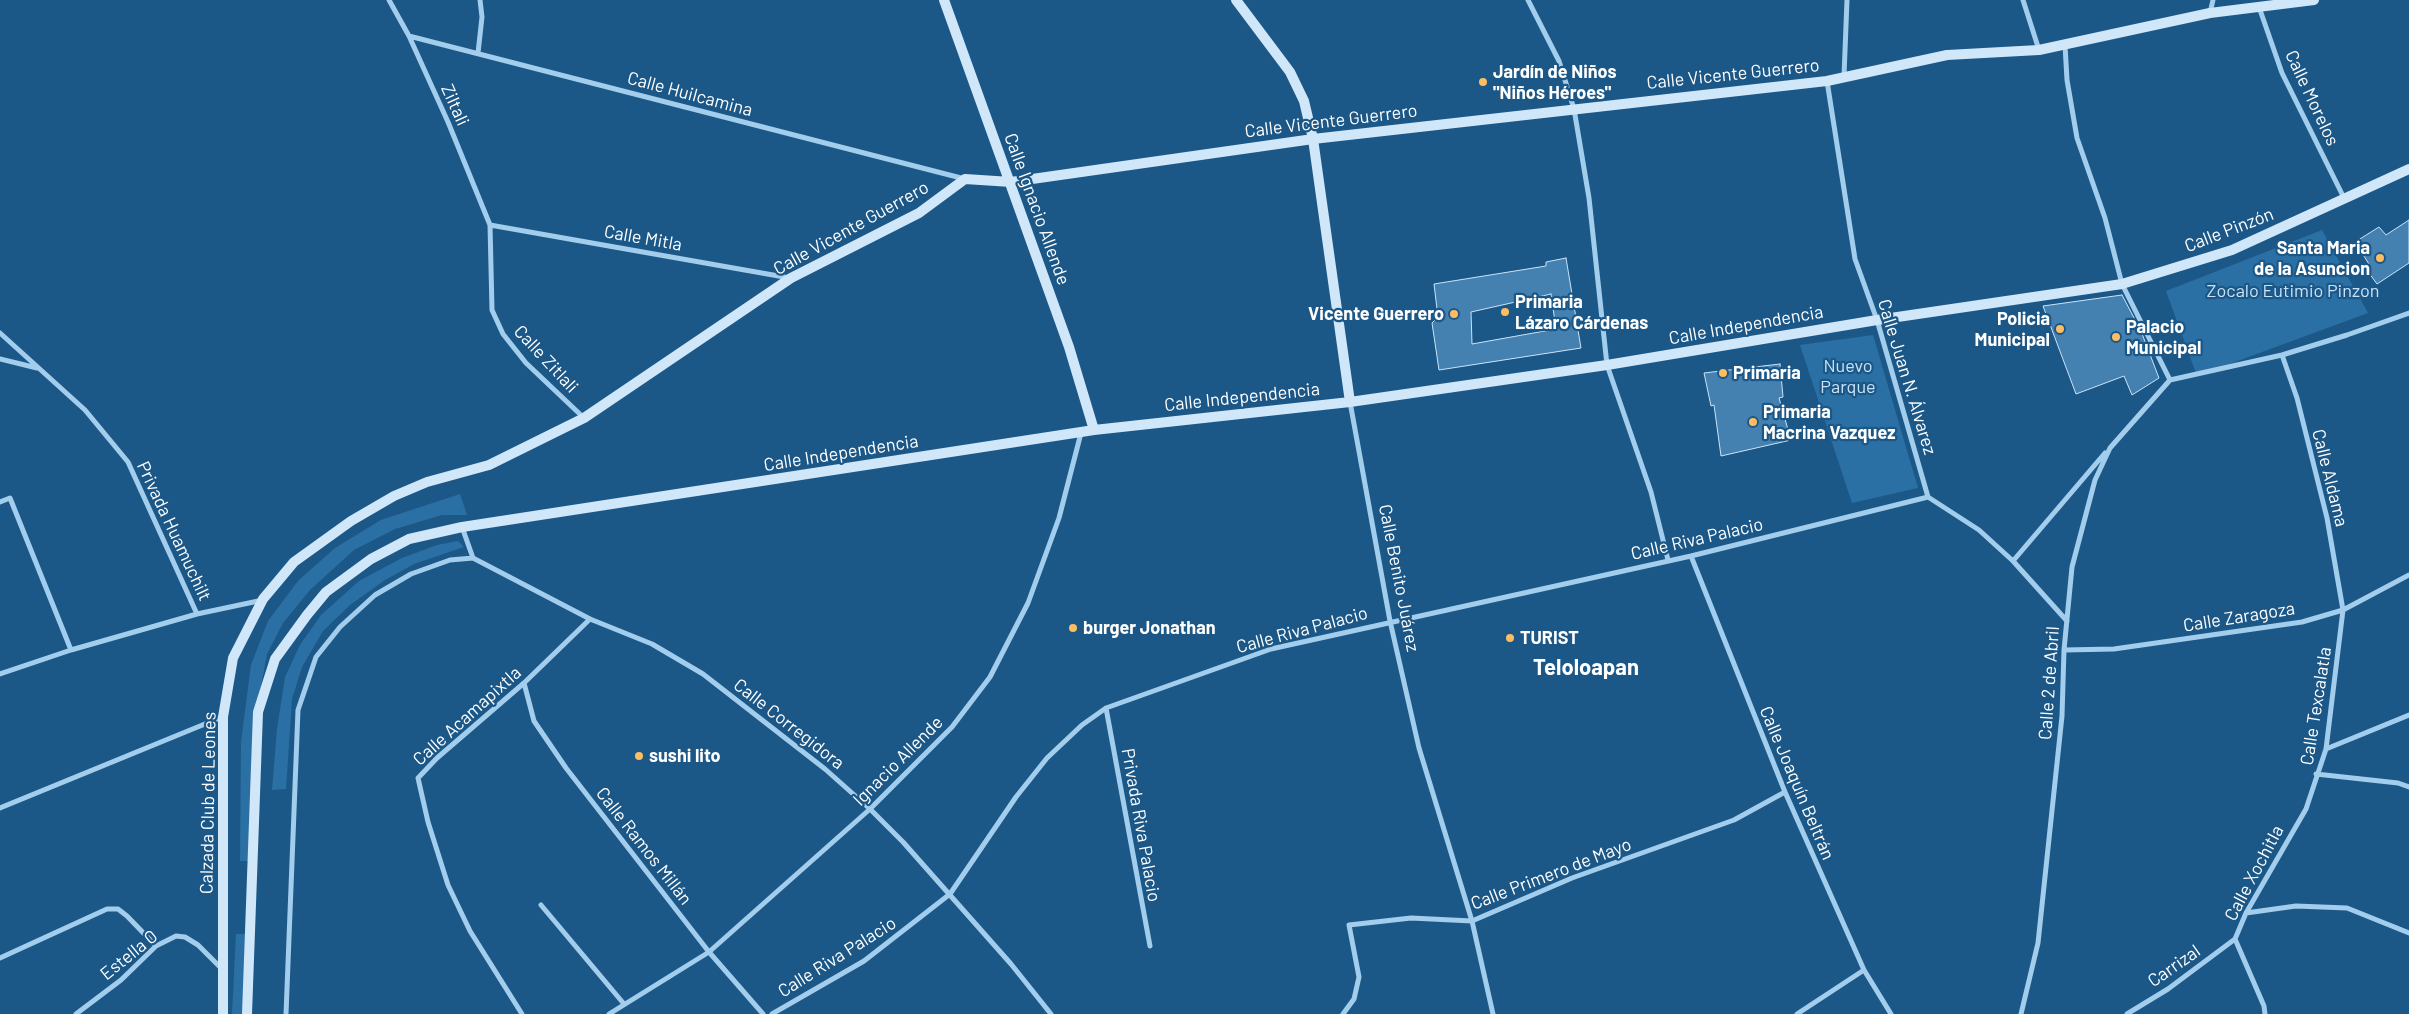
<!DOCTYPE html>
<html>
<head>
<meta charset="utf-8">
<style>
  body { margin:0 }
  canvas { display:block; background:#1b5787 }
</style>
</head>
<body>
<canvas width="2409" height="1014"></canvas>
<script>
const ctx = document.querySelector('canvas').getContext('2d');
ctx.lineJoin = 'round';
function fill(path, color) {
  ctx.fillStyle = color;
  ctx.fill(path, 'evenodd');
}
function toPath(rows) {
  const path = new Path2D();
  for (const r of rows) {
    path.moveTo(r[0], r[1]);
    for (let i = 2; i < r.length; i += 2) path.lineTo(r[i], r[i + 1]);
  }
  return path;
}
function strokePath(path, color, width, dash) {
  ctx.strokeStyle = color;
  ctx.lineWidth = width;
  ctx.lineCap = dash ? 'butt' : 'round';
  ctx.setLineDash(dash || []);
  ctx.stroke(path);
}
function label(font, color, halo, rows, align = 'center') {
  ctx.font = font + ' Barlow,sans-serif';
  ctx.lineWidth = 4.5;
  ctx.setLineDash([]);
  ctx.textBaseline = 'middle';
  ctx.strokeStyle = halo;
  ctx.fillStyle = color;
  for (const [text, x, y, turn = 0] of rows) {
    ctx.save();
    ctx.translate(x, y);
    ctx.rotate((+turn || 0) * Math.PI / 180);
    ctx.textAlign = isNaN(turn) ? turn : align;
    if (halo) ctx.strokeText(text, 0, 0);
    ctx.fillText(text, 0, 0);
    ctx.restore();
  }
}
fill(toPath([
  [2322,230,2368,313,2197,376,2166,291],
  [1873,335,1918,488,1852,503,1800,345],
  [460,494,467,515,442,515,395,529,354,550,310,590,283,623,267,654,257,708,250,861,240,861,241,742,251,665,268,621,298,581,335,548,381,520],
  [458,541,464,547,414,564,385,580,350,605,323,631,302,667,292,699,286,789,272,790,277,729,285,677,300,645,321,615,359,581,402,558,437,545],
  [236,934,245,934,243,1014,232,1014]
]), '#2b70a4');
const building = toPath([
  [2409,220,2409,263,2377,284,2364,266,2369,264,2355,242,2379,227,2386,235,2409,220],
  [1566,258,1581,348,1439,370,1432,323,1438,317,1434,284,1546,266,1546,262,1566,258],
  [1551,294,1556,329,1472,344,1471,312,1551,294],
  [2122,295,2141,331,2159,378,2132,395,2124,376,2076,394,2043,306,2122,295],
  [1780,364,1783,397,1779,398,1791,440,1721,456,1714,405,1711,406,1704,373,1780,364]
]);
fill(building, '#4481b0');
strokePath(building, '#c9e4f9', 1);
strokePath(toPath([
  [389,0,409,36,448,122,490,225,492,310,503,334,526,363,584,418],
  [1528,0,1559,61,1574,109,1589,198,1607,365,1651,492,1668,560],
  [2023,0,2039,50],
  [2259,7,2282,73,2344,198],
  [2210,13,2213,0],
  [409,36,965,179],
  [2065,45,2067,80,2077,138,2105,218,2122,284,2170,380],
  [478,53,482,17,480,0],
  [1844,76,1847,0],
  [1827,81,1855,259,1877,320,1928,497,1979,530,2013,561,2067,621],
  [490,225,790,278],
  [0,333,85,410,128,462,197,614,263,600],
  [0,359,37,368],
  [2170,380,2282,355,2347,335,2409,313],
  [1350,402,1390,621,1419,748,1472,921,1493,1014],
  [0,502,10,498,71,650],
  [462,527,473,558,590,619,652,644,703,674,825,769,870,809,903,842,1011,964,1051,1014],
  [1691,556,1785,792,1864,970,1891,1014],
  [2013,561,2105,453],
  [2064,650,2114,649,2302,622,2343,610,2409,575],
  [0,674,71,650,197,614],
  [524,683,534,721,566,768,709,952,763,1014],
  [1106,708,1150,946],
  [2326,749,2409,715],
  [2316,774,2398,783,2409,787],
  [0,808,222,717],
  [541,905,624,1004],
  [2246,913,2296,906,2347,908,2409,933],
  [0,958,107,909,118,909,127,916,156,946],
  [76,1014,121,980,156,946,176,936,185,937,198,945,222,969],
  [286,1014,298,710,316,657,340,627,375,595,411,574,450,560,473,558],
  [522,1014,470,931,448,885,428,822,418,778,437,758,524,683,590,619],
  [609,1014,709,952,870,809,952,727,990,677,1028,603,1059,518,1081,433],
  [772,1014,864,961,950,894,1016,797,1047,758,1082,725,1106,708,1271,649,1691,556,1928,497],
  [1343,1014,1354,999,1359,977,1349,925,1411,918,1472,921,1572,878,1734,820,1785,792],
  [1797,1014,1864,970],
  [2021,1014,2038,943,2062,716,2064,650,2072,567,2095,480,2110,448,2170,380],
  [2127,1014,2168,989,2235,939],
  [2265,1014,2264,1006,2235,939,2246,913,2306,809,2326,749,2343,610,2327,518,2297,398,2282,355]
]), '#a3cdec', 5);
strokePath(toPath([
  [944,0,1069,347,1094,430],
  [1236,0,1290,72,1304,101,1313,139,1350,402],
  [223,1014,223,717,233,658,263,599,294,562,351,521,394,496,427,482,489,465,584,418,791,278,919,213,965,179,1011,182,1313,139,1827,81,1947,55,2039,50,2210,13,2314,0],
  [247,1014,258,712,275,659,307,615,326,592,371,559,409,539,462,527,1094,430,1350,402,1607,365,1877,320,2122,284,2232,250,2409,169]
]), '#d0e6f9', 10);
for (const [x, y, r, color] of [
  [1483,82,5,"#fdbd60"],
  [2380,258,5,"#fdbd60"],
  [1505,312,5,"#fdbd60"],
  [1454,314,5,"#fdbd60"],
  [2060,329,5,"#fdbd60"],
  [2116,337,5,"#fdbd60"],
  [1723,373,5,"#fdbd60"],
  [1753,422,5,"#fdbd60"],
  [1073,628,5,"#fdbd60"],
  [1510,638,5,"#fdbd60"],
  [639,756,5,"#fdbd60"]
]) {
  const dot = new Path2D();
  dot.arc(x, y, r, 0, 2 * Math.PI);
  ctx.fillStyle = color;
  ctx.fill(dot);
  strokePath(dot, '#1b5787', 2);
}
label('bold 18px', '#fff', '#1b5787', [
  ["Jardín de Niños",1493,72],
  ["\"Niños Héroes\"",1493,93],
  ["Santa Maria",2370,248,"right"],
  ["de la Asuncion",2370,269,"right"],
  ["Primaria",1515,302],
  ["Lázaro Cárdenas",1515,323],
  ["Vicente Guerrero",1444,314,"right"],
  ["Policia",2050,319,"right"],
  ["Municipal",2050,340,"right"],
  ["Palacio",2126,327],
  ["Municipal",2126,348],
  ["Primaria",1733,373],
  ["Primaria",1763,412],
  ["Macrina Vazquez",1763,433],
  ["burger Jonathan",1083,628],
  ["TURIST",1520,638],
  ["sushi lito",649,756]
], 'left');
label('18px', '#fff', '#1b5787', [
  ["Calle Vicente Guerrero",1733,74,-6],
  ["Calle Huilcamina",690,94,15],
  ["Calle Morelos",2312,98,65],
  ["Ziltali",455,105,66],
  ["Calle Vicente Guerrero",1331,121,-7],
  ["Calle Ignacio Allende",1037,209,70],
  ["Calle Vicente Guerrero",851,228,-29],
  ["Calle Pinzón",2229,230,-21],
  ["Calle Mitla",643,238,10],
  ["Calle Independencia",1746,325,-10],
  ["Calle Zitlali",546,359,47],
  ["Calle Juan N. Álvarez",1907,377,73],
  ["Calle Independencia",1242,397,-6],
  ["Calle Independencia",841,453,-9],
  ["Calle Aldama",2330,478,76],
  ["Privada Huamuchilt",174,531,65],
  ["Calle Riva Palacio",1697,539,-13],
  ["Calle Benito Juárez",1399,578,79],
  ["Calle Zaragoza",2239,617,-9],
  ["Calle Riva Palacio",1302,630,-15],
  ["Calle 2 de Abril",2049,683,-86],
  ["Calle Texcalatla",2316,706,-81],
  ["Calle Acamapixtla",467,716,-42],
  ["Calle Corregidora",789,724,38],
  ["Ignacio Allende",898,761,-45],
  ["Calle Joaquín Beltrán",1797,783,67],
  ["Calzada Club de Leones",208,803,-89],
  ["Privada Riva Palacio",1141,825,80],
  ["Calle Ramos Millán",644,846,52],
  ["Calle Xochitla",2254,873,-62],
  ["Calle Primero de Mayo",1551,874,-21],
  ["Estella O",129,955,-39],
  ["Calle Riva Palacio",837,957,-32],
  ["Carrizal",2174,966,-35]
]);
label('18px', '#c9e4f9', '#1b5787', [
  ["Zocalo Eutimio Pinzon",2293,291],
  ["Nuevo",1848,366],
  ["Parque",1848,387]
]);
label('bold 22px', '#fff', '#1b5787', [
  ["Teloloapan",1586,668]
]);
</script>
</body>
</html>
